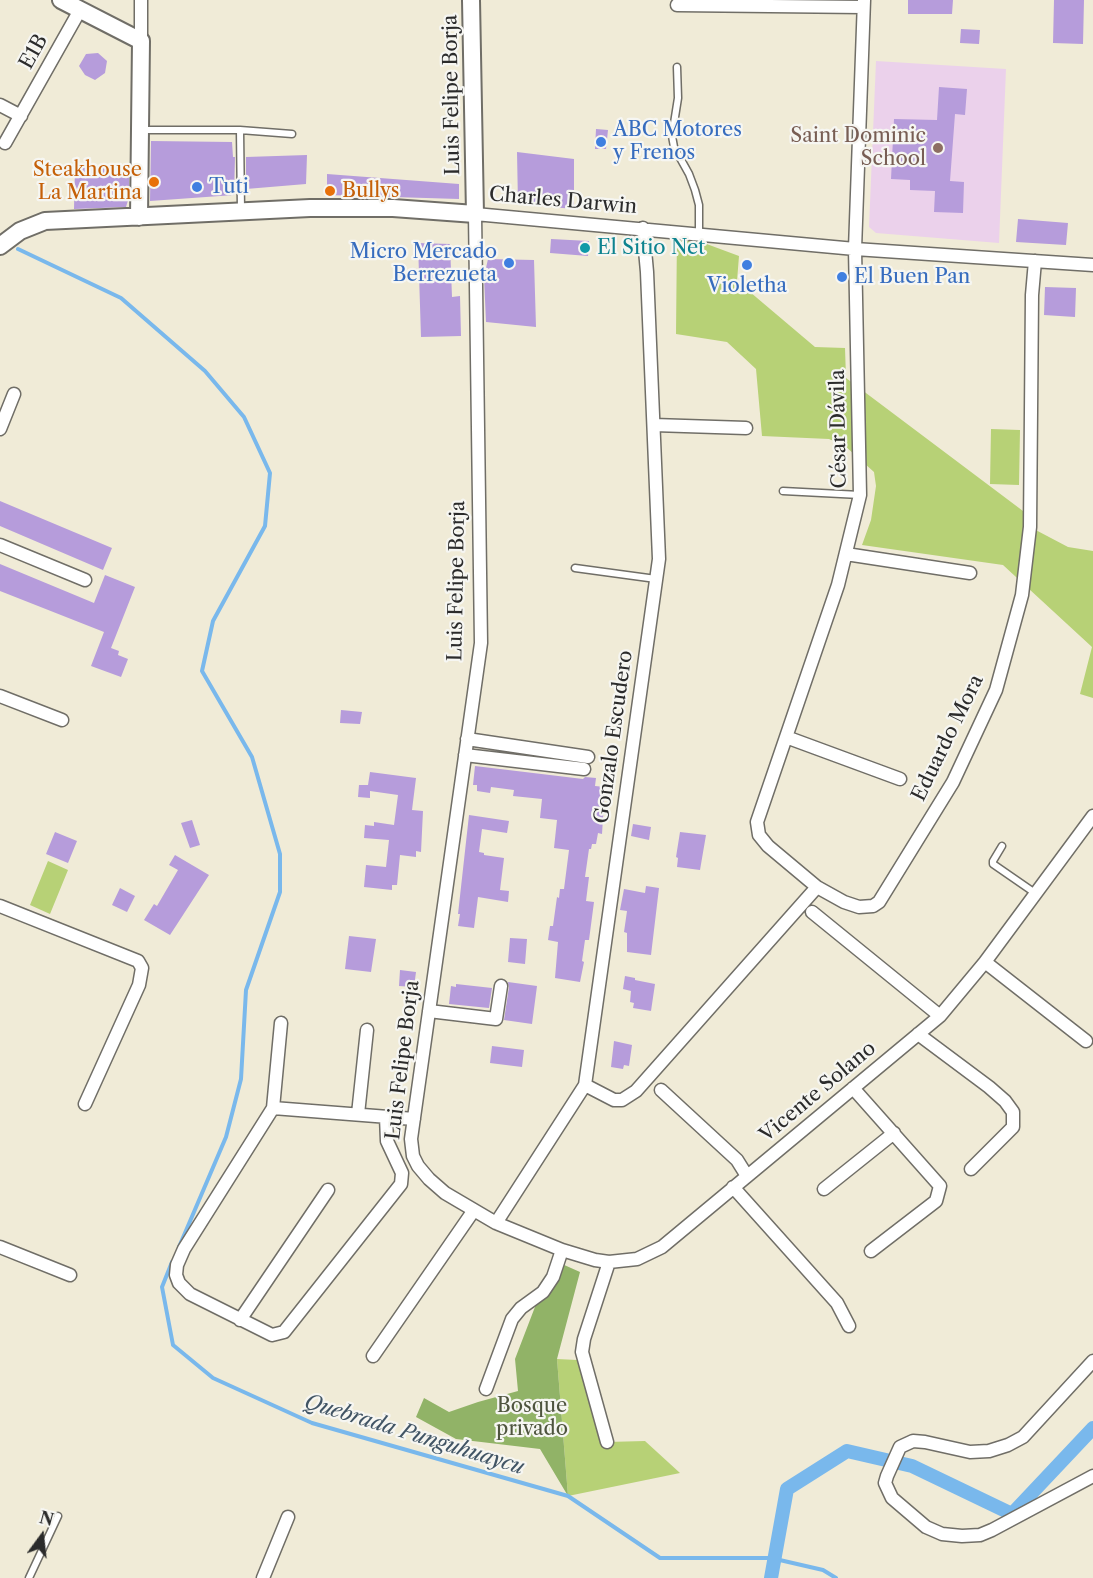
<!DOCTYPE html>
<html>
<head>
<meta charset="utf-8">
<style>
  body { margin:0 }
  #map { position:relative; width:1093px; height:1578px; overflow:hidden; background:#f0ebd7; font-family:"Libre Caslon Text",serif }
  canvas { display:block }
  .north { position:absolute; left:12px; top:1506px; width:60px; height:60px; -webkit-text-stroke:4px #f6f6f2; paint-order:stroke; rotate:15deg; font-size:16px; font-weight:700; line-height:24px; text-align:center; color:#2b2b2b }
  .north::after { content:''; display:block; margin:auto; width:21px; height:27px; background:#2b2b2b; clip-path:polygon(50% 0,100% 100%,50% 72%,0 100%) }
</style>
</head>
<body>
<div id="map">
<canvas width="1093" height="1578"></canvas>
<div class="north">N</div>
</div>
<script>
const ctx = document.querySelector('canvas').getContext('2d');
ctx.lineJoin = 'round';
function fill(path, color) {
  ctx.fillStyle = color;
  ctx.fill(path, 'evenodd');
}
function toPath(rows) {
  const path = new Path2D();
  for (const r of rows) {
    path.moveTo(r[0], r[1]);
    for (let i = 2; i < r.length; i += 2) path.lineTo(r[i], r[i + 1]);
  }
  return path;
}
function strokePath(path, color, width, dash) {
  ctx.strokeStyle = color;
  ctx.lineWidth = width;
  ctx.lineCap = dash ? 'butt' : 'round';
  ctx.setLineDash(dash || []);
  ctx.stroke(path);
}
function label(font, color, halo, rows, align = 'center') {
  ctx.font = font + ' "Libre Caslon Text",serif';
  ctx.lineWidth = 4.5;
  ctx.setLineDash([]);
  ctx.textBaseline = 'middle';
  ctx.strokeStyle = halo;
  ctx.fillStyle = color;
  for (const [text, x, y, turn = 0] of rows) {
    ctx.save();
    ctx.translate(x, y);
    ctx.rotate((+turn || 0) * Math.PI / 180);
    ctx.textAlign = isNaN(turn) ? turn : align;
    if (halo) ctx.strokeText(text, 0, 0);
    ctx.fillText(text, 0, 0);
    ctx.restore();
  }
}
fill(toPath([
  [876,61,1006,69,999,243,876,233,869,227]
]), '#ebd1eb');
fill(toPath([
  [677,233,739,256,737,281,815,347,845,348,846,378,1023,511,1030,527,1068,547,1093,551,1093,698,1080,694,1092,647,1003,565,862,545,871,520,876,486,874,472,845,446,829,439,762,436,756,369,727,342,676,334],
  [991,429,1020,430,1019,485,990,484],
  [48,861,68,870,50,914,30,905],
  [557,1359,577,1360,607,1442,645,1441,680,1473,568,1496]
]), '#b7d176');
fill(toPath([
  [553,1260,580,1272,557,1359,568,1496,540,1449,456,1439,416,1417,424,1398,449,1412,478,1402,518,1391,515,1359]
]), '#91b367');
strokePath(toPath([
  [18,249,121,298,205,371,244,417,270,473,265,526,213,621,202,671,252,757,280,854,280,892,246,990,241,1079,226,1137,179,1247],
  [172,1262,162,1287,173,1345,213,1378,312,1423,568,1496,660,1558,771,1558,823,1570,836,1578]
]), '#79b8ec', 4);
strokePath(toPath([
  [771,1578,787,1489,847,1451,912,1466,1012,1514,1093,1428]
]), '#79b8ec', 14);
fill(toPath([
  [908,0,953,0,952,14,908,14],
  [1054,0,1084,0,1083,44,1053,43],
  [961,29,980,30,979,44,960,43],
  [98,53,107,61,105,73,95,80,85,75,79,66,86,54],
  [939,87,967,89,965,115,955,114,950,181,964,182,963,213,934,212,935,191,910,190,910,180,891,179,894,119,937,120],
  [596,129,608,130,606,149,595,149],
  [151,141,232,142,233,157,235,157,234,195,150,201],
  [517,152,574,159,574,209,518,204],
  [307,155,306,184,246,189,246,157],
  [129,166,129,197,126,207,74,209,75,167],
  [327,174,459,184,459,199,327,195],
  [1018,219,1068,223,1066,245,1016,242],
  [551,239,589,241,588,256,550,253],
  [418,243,450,244,452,297,460,296,461,336,421,337],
  [488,259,534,260,536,327,486,322,484,277],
  [1045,287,1076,288,1075,317,1044,315],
  [0,501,112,548,103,570,0,526],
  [0,564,94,603,105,575,135,587,111,648,119,651,118,655,128,659,121,677,91,666,104,632,0,591],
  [341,710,362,712,360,724,340,723],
  [475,766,583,779,585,777,596,778,595,786,605,787,602,834,598,833,596,844,592,844,591,849,589,849,585,877,589,877,586,901,594,902,589,940,585,940,582,961,584,962,580,982,555,978,558,942,548,940,550,926,553,926,557,897,559,898,560,889,564,889,569,850,554,848,557,820,540,818,542,799,513,796,514,790,491,787,490,793,477,791,477,785,473,785],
  [370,772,416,778,412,810,423,811,421,852,416,851,416,857,400,855,397,885,392,885,392,890,364,887,366,865,386,867,389,840,364,838,365,825,374,826,374,822,394,825,398,795,370,791,370,798,358,797,359,785,368,785],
  [469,815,509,821,507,833,482,829,479,852,484,853,484,855,504,858,500,890,509,891,508,902,478,897,474,928,458,926,460,914,458,914],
  [192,820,200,845,190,848,181,823],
  [633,824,651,827,649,840,631,836],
  [55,832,77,841,68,863,46,854],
  [680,832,706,835,700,870,677,867,678,858,676,857],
  [175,855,209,875,170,935,144,920,154,904,157,906,178,870,169,865],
  [646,886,659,888,651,955,627,952,627,933,624,932,627,911,620,910,624,889,645,893],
  [120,888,135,896,127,912,112,905],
  [349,936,376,939,371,972,345,969],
  [510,938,527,939,525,964,508,962],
  [400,970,416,972,414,987,399,986],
  [625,976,635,978,635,980,655,984,651,1011,633,1008,634,1003,630,1002,631,991,623,989],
  [508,982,537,986,532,1024,504,1020,509,987],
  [456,984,492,988,489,1008,449,1004,451,986,456,987],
  [614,1041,632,1045,629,1066,624,1065,623,1069,611,1067],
  [492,1046,524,1050,522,1067,490,1063]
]), '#b69cdb');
const lane = toPath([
  [677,67,678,98,672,136,674,147,689,174,695,190,699,205,699,234],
  [141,130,240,130,292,134],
  [240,130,241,210],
  [783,491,860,495],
  [575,568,656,579],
  [1002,846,993,861,993,864,1035,893],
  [29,1578,58,1516]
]);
const street = toPath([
  [864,0,855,249,860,495,838,585,757,822,759,835,768,846,817,887,844,902,859,907,873,906,879,902,953,782,996,690,1022,595,1030,527,1032,295,1035,261],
  [677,5,863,7],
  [141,41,141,0],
  [0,105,21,116],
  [5,143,80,10],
  [1093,265,855,249,475,214,481,643,411,1139,413,1156,418,1166,429,1179,445,1193,496,1223,562,1250,595,1260,609,1262,637,1259,662,1247,940,1016,985,962,1093,816],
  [654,425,746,428],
  [0,429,14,394],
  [0,545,85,580],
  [846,554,970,573],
  [0,696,62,720],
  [786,737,900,779],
  [467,739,588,757],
  [465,755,584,769],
  [0,906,138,961,142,968,139,985,85,1104],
  [812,912,940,1016],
  [985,962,1086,1041],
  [429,1011,496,1019,501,986],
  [281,1023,273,1108,184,1249,177,1265,176,1275,179,1283,190,1294,272,1335,284,1332,401,1184,402,1173,387,1141,386,1117],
  [918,1034,989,1087,1005,1101,1013,1112,1013,1127,971,1169],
  [585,1085,614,1100,622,1100,636,1091,817,887],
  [853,1088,940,1186,936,1201,871,1251],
  [661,1090,737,1160,747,1176],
  [273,1108,414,1119],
  [358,1114,367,1030],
  [733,1187,837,1303,849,1326],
  [824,1189,894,1133],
  [496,1223,585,1085,659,559,647,272,643,228],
  [0,1247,70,1275],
  [240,1320,328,1190],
  [373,1356,474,1210],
  [1093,1361,1023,1437,1008,1445,989,1451,970,1452,925,1442,913,1441,900,1447,887,1476,885,1483,892,1498,926,1527,942,1534,962,1536,980,1535,992,1530,1093,1476],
  [486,1389,512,1319,521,1308,543,1292,553,1277,562,1250],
  [607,1442,582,1352,584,1339,609,1262],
  [263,1578,288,1517]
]);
const secondary = toPath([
  [61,0,141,41,139,217],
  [0,246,20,231,45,221,310,208,393,208,475,214,471,0]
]);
strokePath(lane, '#706e67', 9);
strokePath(street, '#706e67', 15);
strokePath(secondary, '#706e67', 20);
strokePath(lane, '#fff', 6);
strokePath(street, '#fff', 12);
strokePath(secondary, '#fff', 16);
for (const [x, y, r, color] of [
  [601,142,6,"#3f7fe0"],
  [938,148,6,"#8d6e63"],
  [154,182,6,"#e8710a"],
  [197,187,6,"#3f7fe0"],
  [330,191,6,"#e8710a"],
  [585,248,6,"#0f9aa8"],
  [509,263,6,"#3f7fe0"],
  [747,265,6,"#3f7fe0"],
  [842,277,6,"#3f7fe0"]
]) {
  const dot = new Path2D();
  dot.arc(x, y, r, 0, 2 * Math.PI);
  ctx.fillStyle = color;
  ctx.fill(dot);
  strokePath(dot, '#f6f6f2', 2);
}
label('20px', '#2b2b2b', '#f6f6f2', [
  ["E1B",34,52,-61],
  ["Luis Felipe Borja",452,95,-91],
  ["Charles Darwin",563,201,5],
  ["César Dávila",839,429,-91],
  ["Luis Felipe Borja",457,581,-89],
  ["Gonzalo Escudero",614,737,-82],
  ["Eduardo Mora",948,738,-64],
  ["Luis Felipe Borja",403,1060,-83],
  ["Vicente Solano",818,1092,-40]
]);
label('20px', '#366cbe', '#f6f6f2', [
  ["ABC Motores",613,130],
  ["y Frenos",613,153],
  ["Tuti",209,187],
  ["Micro Mercado",497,252,"right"],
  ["Berrezueta",497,275,"right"],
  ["El Buen Pan",854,277],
  ["Violetha",747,286,"center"]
], 'left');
label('20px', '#785e54', '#f6f6f2', [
  ["Saint Dominic",926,136],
  ["School",926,159]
], 'right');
label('20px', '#c56008', '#f6f6f2', [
  ["Steakhouse",142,170],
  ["La Martina",142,193],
  ["Bullys",342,191,"left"]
], 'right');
label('20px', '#0d838f', '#f6f6f2', [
  ["El Sitio Net",597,248]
], 'left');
label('20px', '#4e543e', '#f6f6f2', [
  ["Bosque",532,1406],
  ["privado",532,1429]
]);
label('italic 21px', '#425565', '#f6f6f2', [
  ["Quebrada Punguhuaycu",414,1435,17]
]);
</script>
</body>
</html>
